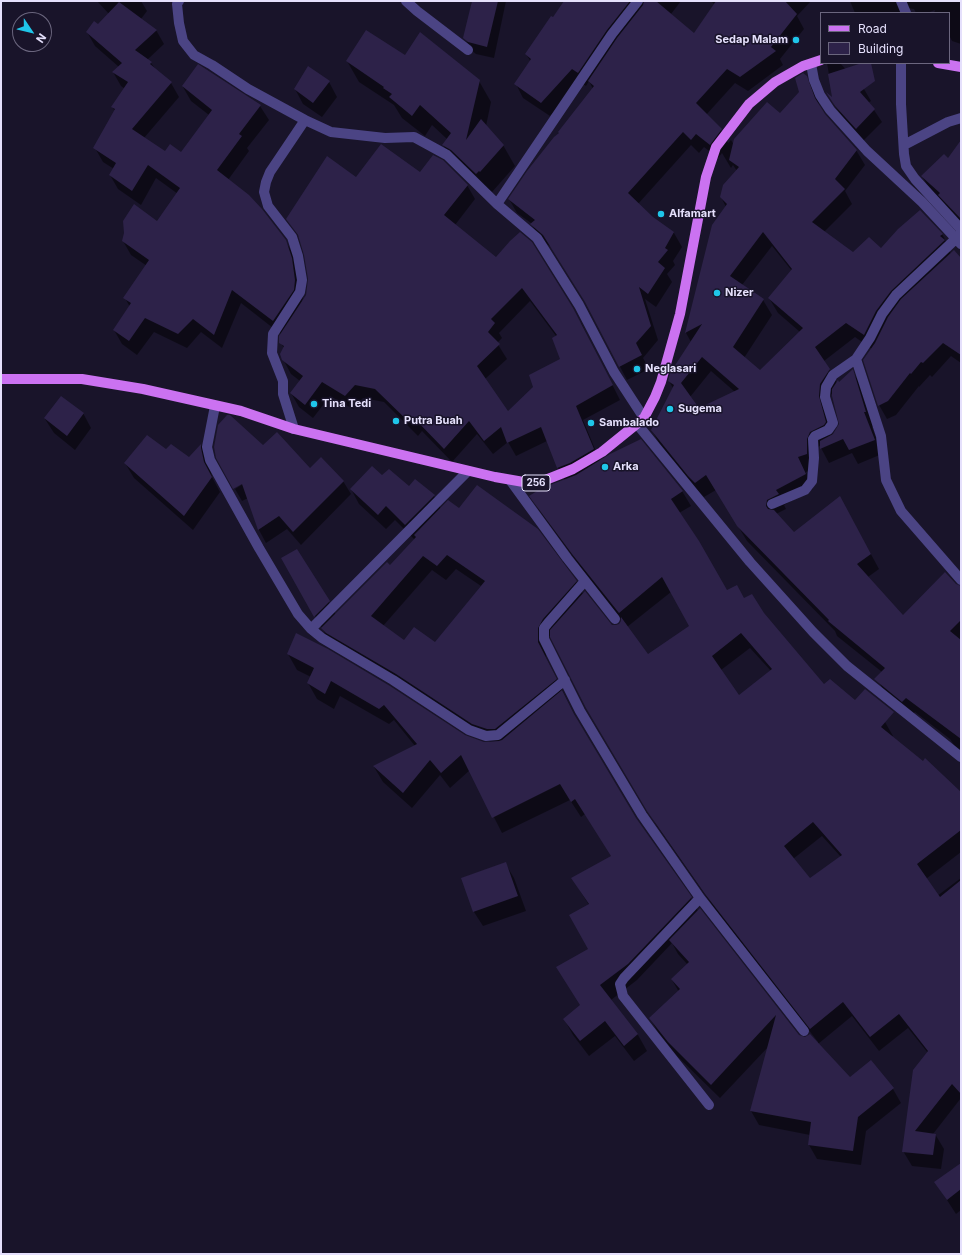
<!DOCTYPE html>
<html>
<head>
<meta charset="utf-8">
<style>
  body { margin:0 }
  #map { position:relative; width:962px; height:1255px; overflow:hidden; background:#19142a; font-family:Inter,sans-serif }
  canvas { display:block }
  .frame { position:absolute; inset:0; border:2px solid #e5e0fc; pointer-events:none }
  .legend { position:absolute; left:820px; top:12px; width:130px; height:52px; box-sizing:border-box; background:#19142a; border:1px solid #6b667e; margin:0; padding:5px 7px; list-style:none; font-size:12px; color:#e5e0fc }
  .legend li { display:flex; align-items:center; gap:8px; height:20px }
  .legend b { width:20px; border:1px solid #6b667e }
  .north { position:absolute; left:12px; top:12px; width:40px; height:40px; box-sizing:border-box; background:#19142a; border:1px solid #6b667e; border-radius:50%; rotate:125deg; font-size:11px; font-weight:700; line-height:16px; text-align:center; color:#e5e0fc }
  .north::after { content:''; display:block; margin:auto; width:14px; height:18px; background:#1fc6e9; clip-path:polygon(50% 0,100% 100%,50% 72%,0 100%) }
</style>
</head>
<body>
<div id="map">
<canvas width="962" height="1255"></canvas>
<div class="frame"></div>
<ul class="legend">
<li><b style="height:5px;background:#cb72f1"></b>Road</li>
<li><b style="height:11px;background:#2d2249"></b>Building</li>
</ul>
<div class="north">N</div>
</div>
<script>
const ctx = document.querySelector('canvas').getContext('2d');
ctx.lineJoin = 'round';
function fill(path, color) {
  ctx.fillStyle = color;
  ctx.fill(path, 'evenodd');
}
function toPath(rows) {
  const path = new Path2D();
  for (const r of rows) {
    path.moveTo(r[0], r[1]);
    for (let i = 2; i < r.length; i += 2) path.lineTo(r[i], r[i + 1]);
  }
  return path;
}
function strokePath(path, color, width, dash) {
  ctx.strokeStyle = color;
  ctx.lineWidth = width;
  ctx.lineCap = dash ? 'butt' : 'round';
  ctx.setLineDash(dash || []);
  ctx.stroke(path);
}
function label(font, color, halo, rows, align = 'center') {
  ctx.font = font + ' Inter,sans-serif';
  ctx.lineWidth = 3;
  ctx.setLineDash([]);
  ctx.textBaseline = 'middle';
  ctx.strokeStyle = halo;
  ctx.fillStyle = color;
  for (const [text, x, y, turn = 0] of rows) {
    ctx.save();
    ctx.translate(x, y);
    ctx.rotate((+turn || 0) * Math.PI / 180);
    ctx.textAlign = isNaN(turn) ? turn : align;
    if (halo) ctx.strokeText(text, 0, 0);
    ctx.fillText(text, 0, 0);
    ctx.restore();
  }
}
fill(toPath([
  [97,1,141,1,147,11,141,19,156,30,164,44,147,60,151,63,156,70,171,83,179,97,144,138,165,152,181,154,209,115,191,101,183,87,198,66,260,106,269,120,247,148,249,151,228,180,285,241,294,255,303,295,302,303,306,296,309,281,305,255,301,240,287,219,357,178,420,174,467,185,475,199,455,225,497,259,581,323,620,400,583,420,600,461,682,491,691,506,679,513,727,591,744,599,763,614,824,686,855,701,885,722,893,736,892,737,961,796,961,852,926,879,937,896,961,878,961,1098,933,1134,935,1134,944,1149,941,1169,912,1166,903,1151,928,1053,908,1028,879,1051,852,1016,818,1044,850,1079,893,1089,901,1103,866,1131,861,1165,817,1159,809,1145,810,1135,759,1125,751,1111,769,1046,720,1098,677,1056,658,1032,650,1018,679,992,672,980,688,965,678,954,672,943,637,980,611,1000,638,1035,647,1051,634,1061,615,1036,589,1056,573,1035,564,1019,581,1006,589,950,589,905,572,878,612,856,585,814,581,817,570,800,502,833,470,770,450,788,440,775,412,808,383,782,374,767,415,746,394,720,389,724,340,696,334,709,317,699,308,683,311,677,297,670,288,654,465,736,484,743,493,743,481,738,331,644,283,559,329,602,336,615,390,566,415,540,395,520,386,529,359,504,351,489,382,476,409,487,434,496,441,509,460,509,576,581,583,594,612,626,620,625,622,620,582,569,539,510,531,496,565,480,558,468,547,441,516,456,508,442,493,454,477,434,452,462,422,431,418,436,384,402,363,398,353,409,330,396,313,418,299,407,291,393,300,381,291,374,283,359,284,348,280,342,282,335,241,303,222,348,201,332,187,348,154,332,137,355,122,344,114,330,130,307,125,298,147,266,131,255,123,241,158,222,178,194,156,178,141,205,118,189,110,175,114,169,103,162,95,148,115,111,112,107,125,89,121,86,113,72,119,67,95,46,87,32,98,25,109,14],
  [530,301,556,336,562,359,508,413,485,379,507,359,497,343,502,338,499,333],
  [456,569,481,586,435,644,404,641,383,626,432,570,446,580],
  [671,592,690,626,648,655,627,627],
  [552,633,596,723,657,826,715,909,818,1042,817,1043,799,1036,698,911,691,898,636,819,581,728,546,657,545,642],
  [750,648,771,671,739,697,721,670],
  [822,836,841,857,810,879,793,859],
  [472,1,506,1,494,58,476,54,471,50,465,38],
  [565,1,681,1,671,14,694,34,715,5,711,1,811,1,797,16,804,29,780,59,783,65,748,91,735,83,706,115,721,130,728,143,731,140,734,145,780,115,800,93,806,77,815,92,821,110,856,150,865,165,845,191,852,204,824,232,853,253,881,250,942,234,950,249,949,250,952,256,961,259,961,363,951,356,932,377,930,375,919,387,919,386,896,415,887,419,879,405,872,349,855,337,824,361,837,383,839,383,852,371,861,385,874,426,872,427,882,454,858,464,852,453,829,463,821,448,821,445,818,447,815,469,806,472,813,489,784,505,786,509,776,514,794,533,848,512,879,569,868,577,903,617,956,585,961,588,961,752,956,748,950,739,915,712,913,714,885,693,877,678,882,672,837,636,835,631,747,541,716,490,704,497,698,491,660,445,652,430,673,388,669,381,691,342,686,333,713,225,726,207,721,197,737,171,733,165,731,168,722,153,718,158,704,147,699,153,691,145,638,204,652,218,674,233,682,247,673,261,675,265,667,274,672,282,656,307,645,299,658,340,643,358,649,369,627,380,589,308,552,248,539,238,531,223,517,213,509,199,593,89,589,81,586,86,580,82,550,116,523,98,516,84,531,62,526,54],
  [772,246,792,271,769,298,778,313,800,332,760,371,744,358,772,315,763,300,742,285],
  [711,371,735,392,699,410,690,397],
  [833,392,840,425,833,436,826,412,828,399],
  [850,1,961,1,961,44,952,41,949,35,949,13,934,13,935,10,927,13,916,13,914,9,907,8,903,13,855,13],
  [406,56,479,81,491,102,486,126,503,145,515,166,492,192,455,165,443,145,447,139,432,125,425,136,402,118,394,105,359,82,347,61],
  [827,63,840,63,864,89,871,101,868,103,874,110,882,122,863,141,844,119,834,105],
  [329,82,337,97,322,117,303,104,295,89],
  [961,142,961,224,948,209,944,203,930,190,922,176,948,159],
  [83,413,91,428,75,450,54,433,45,419],
  [201,445,209,459,209,464,212,477,220,492,193,530,134,478,125,463,167,450,189,459],
  [263,446,310,469,343,481,351,494,301,545,287,529,266,543,259,530,248,498,242,501,235,489,246,482],
  [505,863,514,878,526,911,483,926,474,912,462,878],
  [961,1165,961,1210,956,1214,936,1183]
]), '#0007');
fill(toPath([
  [472,1,498,1,487,47,468,42,463,38],
  [564,1,630,1,607,30,578,73,572,69,541,103,514,84,531,59,525,54,551,16,553,17],
  [644,1,656,1,694,33,716,1,785,1,797,14,771,47,776,51,740,77,727,69,696,103,722,129,710,145,696,134,691,140,683,132,628,193,653,217,674,232,665,248,668,250,658,262,665,268,648,294,639,287,651,326,636,343,642,355,619,367,585,302,543,235,530,224,535,220,508,199,527,171,554,137,559,133,558,132,594,86,588,81,617,38,643,5],
  [119,2,157,30,135,50,152,62,150,64,172,82,132,129,165,151,170,144,181,152,212,110,182,86,198,64,261,105,239,134,242,136,217,170,249,195,262,209,286,240,292,258,295,280,294,290,273,321,232,290,214,335,193,319,178,334,145,318,129,341,113,330,131,303,123,298,149,260,122,241,124,233,123,221,134,204,157,221,180,188,148,165,132,191,109,175,116,163,93,148,115,109,111,107,128,82,112,72,122,63,86,32,94,21,98,24],
  [366,30,405,55,420,32,480,80,466,140,481,119,504,145,480,172,479,171,476,174,451,150,442,145,451,133,420,105,412,116,389,97,392,94,383,88,384,87,346,61],
  [862,63,871,63,875,81,860,92,875,109,856,129,835,106,826,92,832,97,828,74],
  [308,66,330,81,313,103,294,89],
  [803,73,807,76,815,98,825,114,857,150,835,179,845,189,812,222,853,252,869,237,881,248,898,229,920,210,943,234,940,236,945,240,891,291,876,311,864,335,846,323,815,347,830,369,820,384,819,396,826,422,824,425,810,432,807,439,807,454,798,457,806,474,776,490,779,494,767,500,766,506,768,509,774,510,794,532,840,496,871,554,857,564,903,615,945,572,956,584,961,586,961,620,950,631,961,640,961,739,906,698,902,702,874,679,885,668,828,621,829,620,737,526,706,475,695,483,688,476,651,430,674,385,668,381,670,373,702,324,685,333,712,225,727,204,720,197,723,185,739,167,729,160,734,139,767,102,780,113,799,92,795,78],
  [763,232,792,269,768,298,803,328,760,370,733,347,764,299,730,276],
  [702,357,739,389,699,408,681,383],
  [961,140,961,217,960,218,938,195,940,193,921,176,944,154,948,158],
  [381,144,420,172,433,155,443,160,468,185,444,215,496,257,510,241,520,232,532,242,573,308,613,385,576,406,594,449,570,463,557,468,541,427,507,443,501,427,484,441,469,421,444,449,414,418,410,423,375,389,355,385,345,396,322,382,305,405,290,393,303,376,282,360,280,354,284,346,279,343,279,336,306,295,308,279,304,255,298,235,286,219,327,156,356,177],
  [522,288,557,335,552,338,560,359,529,375,533,387,508,411,477,366,500,344,488,332,495,323,491,319],
  [954,250,961,258,961,355,943,343,923,363,921,362,911,374,910,373,888,401,878,406,863,360,875,343,888,317,901,299],
  [853,369,866,412,864,412,875,440,849,450,843,439,820,449,820,441,833,434,839,424,832,396,832,389,838,380,839,382],
  [61,396,84,413,67,436,44,418],
  [227,415,230,415,263,445,277,432,310,468,321,457,344,481,293,532,279,516,258,530,242,484,233,489,216,458,214,447,218,425],
  [147,435,166,449,171,444,189,457,201,444,201,448,204,462,212,477,184,516,124,463],
  [641,439,683,491,671,499,699,541,727,590,737,585,744,598,752,594,764,613,824,684,830,679,855,700,865,689,894,712,881,727,923,761,925,758,961,792,961,830,917,864,940,897,961,880,961,1094,952,1084,915,1131,936,1134,933,1155,902,1152,913,1070,928,1051,899,1014,870,1037,843,1002,810,1029,705,894,647,811,586,708,550,637,550,630,585,591,612,625,616,625,619,624,621,621,621,617,648,654,689,626,662,577,619,613,572,554,529,496,542,488,576,475,610,454],
  [741,633,772,669,739,695,712,656],
  [813,822,842,855,810,878,784,846],
  [372,466,382,475,389,469,409,486,415,479,435,495,405,525,386,506,378,515,350,489],
  [477,485,538,529,577,581,543,619,538,628,538,642,557,679,495,729,487,729,472,724,396,674,326,633,321,628,387,562,390,565,416,537,414,535,448,500,459,508],
  [447,555,485,581,435,642,414,627,404,640,371,616,423,556,437,566],
  [297,549,330,601,314,617,281,558],
  [296,633,328,649,390,686,465,735,484,742,499,741,502,740,562,690,574,714,636,818,692,897,628,964,600,985,638,1034,624,1046,605,1021,580,1041,563,1019,580,1005,556,967,588,949,569,915,589,904,571,878,611,856,575,799,571,802,560,784,492,818,461,755,441,773,430,760,403,793,373,766,417,744,384,705,379,709,331,681,325,694,307,683,314,668,287,654],
  [506,862,518,896,473,912,461,878],
  [700,908,799,1035,805,1037,810,1034,850,1077,871,1060,894,1088,858,1117,853,1151,808,1145,811,1122,750,1111,776,1015,711,1085,668,1042,649,1018,680,989,671,979,689,962,669,940],
  [961,1163,961,1189,947,1200,934,1182]
]), '#2d2249');
strokePath(toPath([
  [179,1,177,4,179,23,183,41,194,55,212,65,248,89,305,120,331,132,385,138,414,137,447,155,497,204,537,238,579,305,614,372,644,418],
  [406,1,417,11,468,50],
  [901,1,906,13],
  [901,63,901,104,904,154,906,166,915,179,961,229],
  [811,64,814,80,820,95,830,110,867,151,922,202,961,244],
  [904,145,948,122,961,118],
  [497,204,612,34,638,1],
  [856,359,881,436,886,480,901,511,961,580],
  [215,406,207,447,210,460,259,548,298,614,311,629,322,638,393,680,469,730,486,736,498,735,565,680],
  [637,424,750,562,813,632,847,666,961,757],
  [294,429,283,394,283,381,272,353,273,334,300,292,302,280,298,256,292,237,268,206,264,192,266,182,270,172,305,120],
  [510,480,567,558,615,619],
  [772,504,805,490,812,481,814,458,813,439,815,436,828,430,833,423,825,397,826,387,833,375,856,359,870,338,882,314,896,295,961,234],
  [585,581,548,623,544,628,544,639,580,711,642,815,700,898,804,1031],
  [311,629,468,471],
  [700,898,624,978,620,984,623,996,709,1105]
]), '#4b4484', 10);
strokePath(toPath([
  [938,63,961,67],
  [1,379,82,379,143,389,241,411,294,429,495,477,535,484,553,477,573,469,602,452,644,418,655,397,661,382,680,314,706,177,716,147,749,104,775,82,803,66,821,60]
]), '#cb72f1', 10);
for (const [x, y, r, color] of [
  [796,40,4,"#1fc6e9"],
  [661,214,4,"#1fc6e9"],
  [717,293,4,"#1fc6e9"],
  [637,369,4,"#1fc6e9"],
  [314,404,4,"#1fc6e9"],
  [670,409,4,"#1fc6e9"],
  [396,421,4,"#1fc6e9"],
  [591,423,4,"#1fc6e9"],
  [605,467,4,"#1fc6e9"]
]) {
  const dot = new Path2D();
  dot.arc(x, y, r, 0, 2 * Math.PI);
  ctx.fillStyle = color;
  ctx.fill(dot);
  strokePath(dot, '#19142a', 1.5);
}
for (const [x, y, w] of [
  [536,483,28]
]) {
  const box = new Path2D();
  box.roundRect(x - w / 2, y - 8, w, 16, 3);
  ctx.fillStyle = '#19142a';
  ctx.fill(box);
  strokePath(box, '#e5e0fc', 1);
}
label('bold 10px', '#e5e0fc', null, [
  ["256",536,483]
]);
label('bold 11px', '#e5e0fc', '#19142a', [
  ["Sedap Malam",788,40,"right"],
  ["Alfamart",669,214],
  ["Nizer",725,293],
  ["Neglasari",645,369],
  ["Tina Tedi",322,404],
  ["Sugema",678,409],
  ["Putra Buah",404,421],
  ["Sambalado",599,423],
  ["Arka",613,467]
], 'left');
</script>
</body>
</html>
